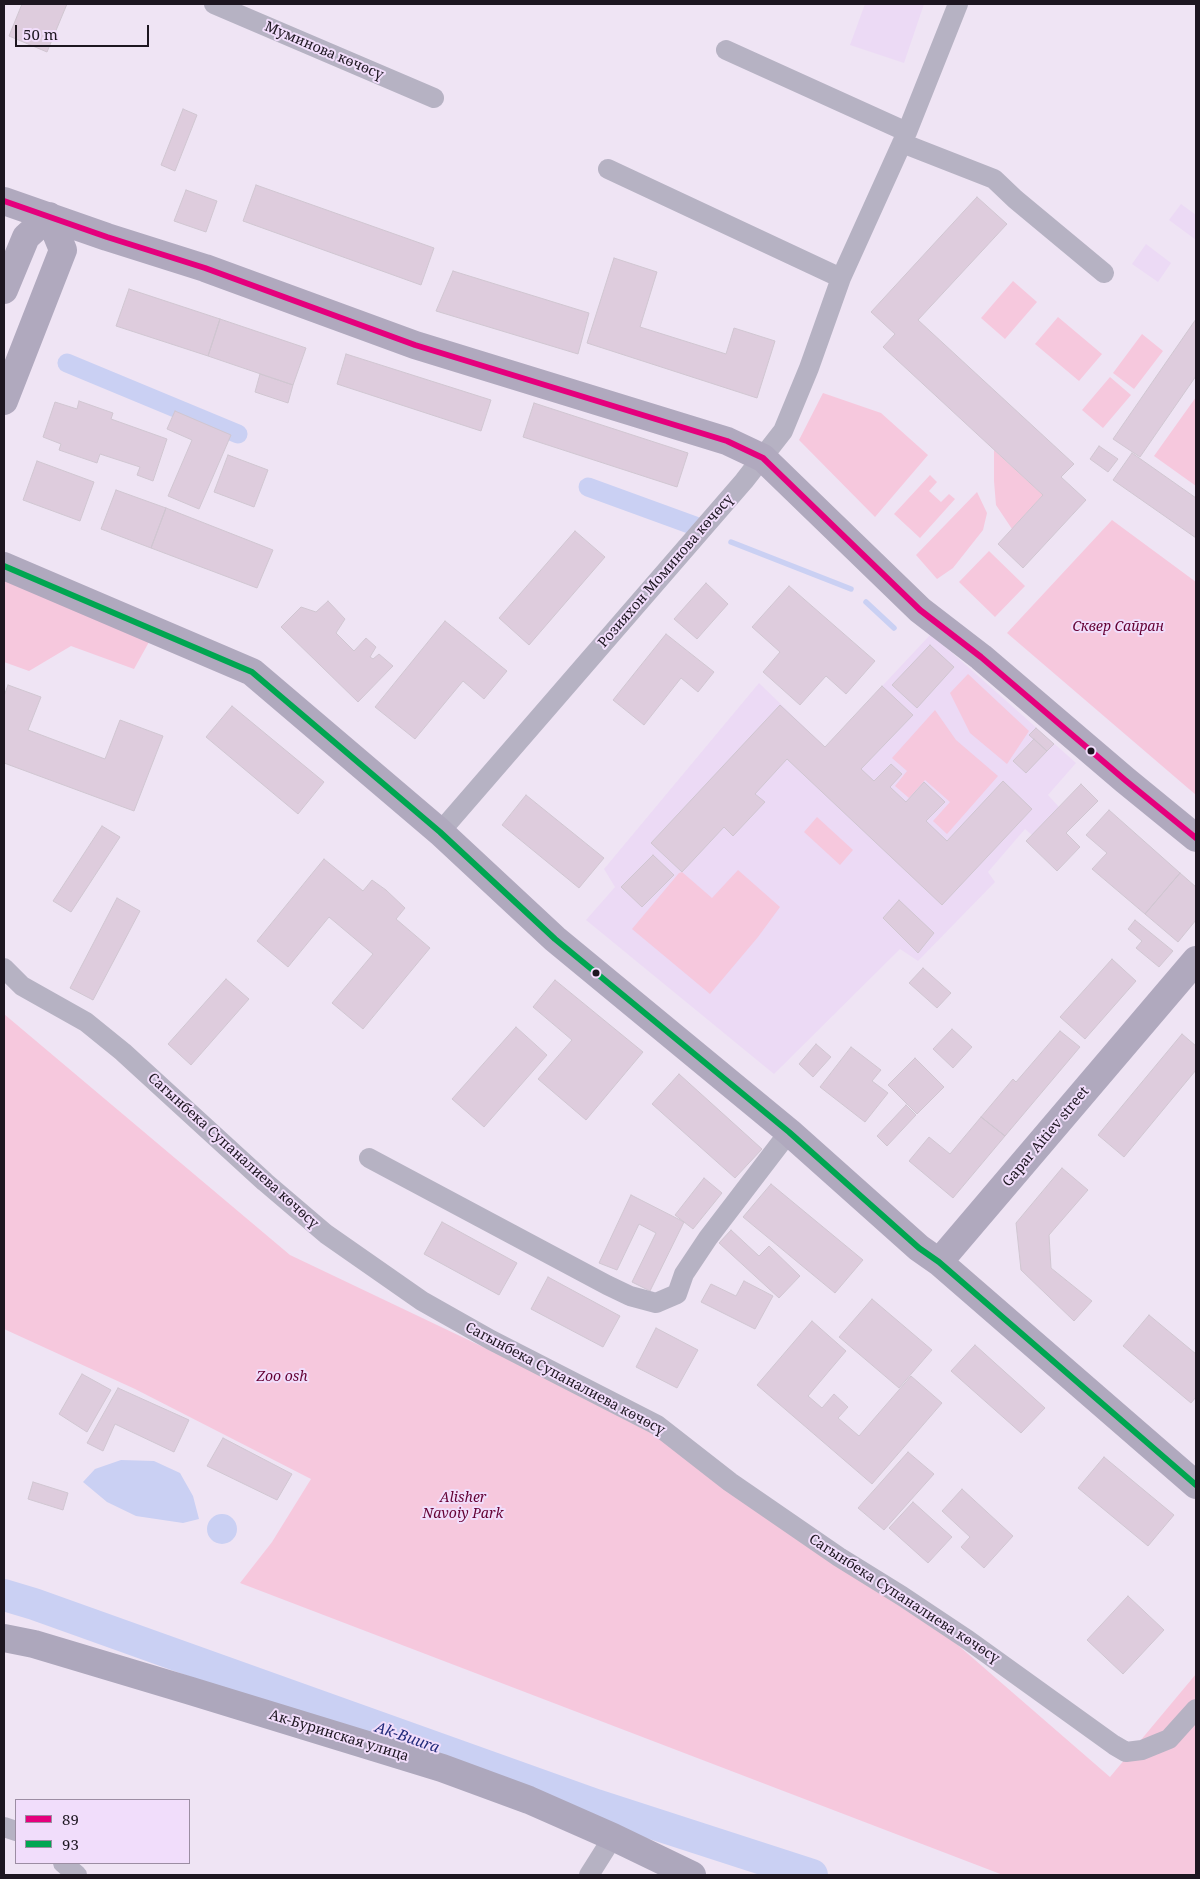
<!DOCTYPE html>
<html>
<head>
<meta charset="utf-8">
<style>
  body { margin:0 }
  #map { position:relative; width:1200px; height:1879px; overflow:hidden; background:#efe4f4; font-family:"Noto Serif",serif }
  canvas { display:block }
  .frame { position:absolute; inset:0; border:5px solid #1d1620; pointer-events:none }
  .legend { position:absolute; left:15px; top:1799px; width:175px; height:65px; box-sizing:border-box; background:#f1ddfb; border:1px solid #9c8da3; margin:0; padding:6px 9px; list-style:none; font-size:15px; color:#1d1620 }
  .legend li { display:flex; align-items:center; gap:10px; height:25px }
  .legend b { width:25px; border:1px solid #9c8da3 }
  .scale { position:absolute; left:15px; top:25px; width:134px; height:22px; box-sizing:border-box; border:2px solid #1d1620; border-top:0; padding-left:6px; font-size:15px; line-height:18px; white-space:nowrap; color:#1d1620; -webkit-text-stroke:4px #f1ddfb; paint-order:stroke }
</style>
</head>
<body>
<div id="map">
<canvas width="1200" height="1879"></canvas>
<div class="frame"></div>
<ul class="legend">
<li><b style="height:6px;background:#e5007d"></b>89</li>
<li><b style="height:6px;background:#00a651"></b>93</li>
</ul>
<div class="scale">50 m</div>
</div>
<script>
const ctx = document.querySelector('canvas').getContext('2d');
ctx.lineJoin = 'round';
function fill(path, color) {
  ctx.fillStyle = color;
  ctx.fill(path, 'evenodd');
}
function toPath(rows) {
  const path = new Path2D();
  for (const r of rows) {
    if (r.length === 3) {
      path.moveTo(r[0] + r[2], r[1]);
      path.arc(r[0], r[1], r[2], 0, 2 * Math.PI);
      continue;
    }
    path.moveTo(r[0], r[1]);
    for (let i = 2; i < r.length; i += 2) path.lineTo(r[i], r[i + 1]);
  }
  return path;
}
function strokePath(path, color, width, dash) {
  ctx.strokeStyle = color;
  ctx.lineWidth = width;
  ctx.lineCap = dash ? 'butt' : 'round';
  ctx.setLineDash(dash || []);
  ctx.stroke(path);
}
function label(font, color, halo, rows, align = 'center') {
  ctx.font = font + ' "Noto Serif",serif';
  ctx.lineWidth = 4;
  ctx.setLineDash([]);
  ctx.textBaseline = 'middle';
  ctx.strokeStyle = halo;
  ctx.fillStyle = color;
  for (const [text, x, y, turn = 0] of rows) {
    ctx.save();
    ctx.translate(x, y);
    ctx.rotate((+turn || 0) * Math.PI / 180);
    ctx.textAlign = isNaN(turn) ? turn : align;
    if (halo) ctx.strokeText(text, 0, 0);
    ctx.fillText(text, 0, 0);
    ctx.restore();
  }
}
fill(toPath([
  [865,4,924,4,904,63,850,45],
  [1181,204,1196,215,1196,240,1169,220],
  [1146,244,1171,263,1158,282,1132,264],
  [931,634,1076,763,1048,795,1059,807,1033,836,1025,829,988,872,995,882,918,961,900,949,774,1074,586,920,615,887,604,869,759,683,825,747]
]), '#ecdaf5');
fill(toPath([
  [1013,281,1037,302,1005,339,981,318],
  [1058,317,1102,354,1079,381,1035,344],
  [1142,334,1163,351,1134,389,1113,373],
  [1110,377,1131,395,1103,428,1082,410],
  [823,393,881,413,928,455,875,517,799,440],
  [1196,397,1196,486,1154,456],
  [994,450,1043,495,1012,529,996,505,994,481],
  [930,475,937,482,929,491,941,502,949,494,955,499,920,538,894,514],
  [977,492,987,513,983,530,953,568,937,579,916,555],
  [1112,520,1196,582,1196,795,1007,633],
  [989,551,1025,586,995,617,959,582],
  [4,576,149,642,134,669,71,646,29,671,4,662],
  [968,674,1029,731,1007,764,970,733,950,693],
  [935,710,956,740,998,776,947,834,933,821,950,802,925,780,909,798,895,786,907,771,892,758],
  [817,817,853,850,840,865,804,832],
  [738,870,780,907,758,937,710,994,632,929,679,873,682,872,712,898],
  [4,1014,290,1255,649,1426,937,1627,1110,1777,1196,1674,1196,1875,1003,1875,240,1583,272,1542,311,1479,135,1389,4,1329]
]), '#f6c8dd');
fill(toPath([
  [121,1460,154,1461,180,1473,193,1496,199,1519,183,1523,136,1516,107,1502,83,1482,95,1469],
  [222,1529,15]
]), '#cad0f3');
strokePath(toPath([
  [731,542,851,589],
  [866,602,894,628]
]), '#cad0f3', 5.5);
strokePath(toPath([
  [67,363,238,434],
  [588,487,695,526]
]), '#cad0f3', 19);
strokePath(toPath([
  [4,1595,34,1604,596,1805,812,1875]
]), '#cad0f3', 32);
const building = toPath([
  [22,4,67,4,47,52,9,36,22,4],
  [183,109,197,115,175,171,161,165,183,109],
  [256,185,434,248,421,285,243,221,256,185],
  [186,190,217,201,206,232,174,221,186,190],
  [977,197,1007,224,918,320,1074,464,1061,477,1086,500,1023,568,998,544,1043,495,883,347,895,334,871,312,977,197],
  [614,258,657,272,640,327,726,354,734,328,775,341,757,398,587,343,614,258],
  [453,271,589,313,578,354,436,311,453,271],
  [129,289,220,319,208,356,116,326,129,289],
  [220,319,306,348,293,385,208,356,220,319],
  [1196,319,1196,376,1140,457,1113,439,1196,319],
  [346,354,491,400,481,431,337,384,346,354],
  [260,374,293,385,288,403,255,392,260,374],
  [79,401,113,413,111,419,167,439,153,481,137,475,140,467,100,454,97,463,59,450,61,444,43,437,55,402,77,409,79,401],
  [534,403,688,453,677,487,523,437,534,403],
  [175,411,231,435,199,509,168,496,192,440,167,429,175,411],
  [1099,446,1118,459,1108,472,1090,459,1099,446],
  [1132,453,1196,498,1196,538,1113,480,1132,453],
  [228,455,268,470,254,507,214,492,228,455],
  [37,461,94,482,80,521,23,500,37,461],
  [116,490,166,508,151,548,101,529,116,490],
  [166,508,273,550,257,588,151,548,166,508],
  [575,531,605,557,529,645,499,618,575,531],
  [706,583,728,604,697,639,674,619,706,583],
  [789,586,875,661,846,694,826,676,800,705,763,672,780,652,752,627,789,586],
  [328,601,345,619,336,633,354,651,366,638,376,647,370,657,373,659,379,654,393,666,358,702,281,627,301,607,316,612,328,601],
  [445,621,507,671,484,699,463,681,415,739,375,707,445,621],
  [666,634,714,672,698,692,681,678,644,725,613,700,666,634],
  [930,645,954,667,917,708,892,685,930,645],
  [8,685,41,697,28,730,105,759,120,720,163,736,134,811,4,763,4,696,8,685],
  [882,686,913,715,861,769,874,781,891,764,902,774,890,787,906,802,924,782,945,802,926,821,947,841,1003,781,1032,809,942,905,787,759,755,794,765,802,733,836,724,827,682,872,651,843,780,705,825,747,882,686],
  [232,706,324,782,298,814,206,737,232,706],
  [1036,728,1054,744,1047,751,1029,735,1036,728],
  [1034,739,1047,751,1026,773,1013,761,1034,739],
  [1081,784,1098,801,1066,833,1080,847,1057,871,1026,841,1081,784],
  [526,795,604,858,579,888,502,825,526,795],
  [1109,810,1180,873,1145,914,1092,869,1107,853,1086,835,1109,810],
  [102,826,120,837,71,912,53,901,102,826],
  [653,855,674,875,642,907,621,887,653,855],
  [324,859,363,891,372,880,386,890,405,908,396,919,430,948,363,1029,332,1003,373,954,329,917,288,967,257,941,324,859],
  [1180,873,1196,887,1196,920,1178,942,1145,914,1180,873],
  [117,898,140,911,93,1000,70,988,117,898],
  [899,900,934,933,918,953,883,918,899,900],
  [1135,920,1173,951,1159,967,1136,948,1142,941,1128,929,1135,920],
  [1112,959,1136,981,1085,1039,1060,1017,1112,959],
  [923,968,951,993,937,1008,909,983,923,968],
  [226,979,249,999,191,1065,168,1044,226,979],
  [555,980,643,1052,586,1120,538,1079,572,1040,533,1007,555,980],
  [516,1027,547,1055,484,1127,452,1099,516,1027],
  [952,1029,972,1047,953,1068,933,1049,952,1029],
  [1060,1031,1080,1047,1005,1136,981,1117,1013,1079,1016,1082,1060,1031],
  [1182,1034,1196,1046,1196,1070,1124,1157,1098,1135,1182,1034],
  [816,1044,831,1057,813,1077,799,1064,816,1044],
  [851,1047,881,1070,872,1081,888,1093,865,1122,820,1087,851,1047],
  [915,1058,944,1087,917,1114,888,1085,915,1058],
  [679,1074,762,1149,735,1178,652,1104,679,1074],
  [906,1105,916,1115,887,1146,877,1136,906,1105],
  [981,1117,1005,1136,953,1198,909,1161,929,1137,950,1154,981,1117],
  [1062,1168,1088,1190,1049,1235,1051,1268,1092,1301,1074,1321,1021,1270,1016,1223,1062,1168],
  [704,1178,722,1193,693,1229,675,1215,704,1178],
  [771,1184,863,1260,835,1293,743,1217,771,1184],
  [631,1195,684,1222,650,1291,632,1282,656,1233,639,1224,617,1270,599,1263,631,1195],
  [442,1222,517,1263,499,1295,424,1254,442,1222],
  [731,1230,759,1256,769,1246,800,1276,779,1298,719,1243,731,1230],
  [548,1277,620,1316,603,1347,531,1309,548,1277],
  [744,1281,773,1296,755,1329,701,1302,711,1284,736,1296,744,1281],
  [872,1299,932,1350,899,1388,839,1337,872,1299],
  [1149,1315,1196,1354,1196,1397,1191,1403,1123,1346,1149,1315],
  [812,1321,846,1351,808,1396,822,1408,834,1394,848,1407,838,1418,859,1436,911,1376,942,1403,872,1484,757,1385,812,1321],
  [656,1328,698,1350,677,1388,636,1367,656,1328],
  [975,1345,1045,1408,1021,1433,951,1371,975,1345],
  [82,1374,111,1390,87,1432,59,1414,82,1374],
  [118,1388,189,1420,174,1452,115,1424,103,1451,87,1443,118,1388],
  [223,1438,292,1474,277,1500,207,1466,223,1438],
  [908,1452,934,1474,884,1530,858,1508,908,1452],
  [1104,1457,1174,1515,1148,1546,1078,1488,1104,1457],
  [33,1482,68,1493,63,1510,28,1499,33,1482],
  [962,1489,1013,1536,984,1568,961,1547,970,1537,942,1511,962,1489],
  [913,1502,952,1537,928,1563,889,1528,913,1502],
  [1128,1596,1164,1630,1123,1674,1087,1640,1128,1596]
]);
fill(building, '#deccdd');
strokePath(building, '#d0c6d1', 1);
strokePath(toPath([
  [214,4,434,98],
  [726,50,907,132],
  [902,143,994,179,1015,199,1104,273],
  [608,169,841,278],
  [440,832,744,481,783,431,809,368,841,278,907,132,958,4],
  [4,968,22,986,86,1022,123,1052,265,1182,326,1234,422,1301,491,1340,657,1425,730,1482,839,1557,902,1596,968,1640,1114,1745,1126,1752,1142,1750,1169,1739,1196,1709],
  [369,1158,607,1285,630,1296,656,1303,677,1294,684,1274,708,1238,789,1132],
  [4,1827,16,1831],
  [63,1863,77,1875],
  [589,1875,613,1837]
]), '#b6b2c3', 20);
strokePath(toPath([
  [4,1638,34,1644,191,1691,442,1768,529,1800,613,1837,692,1875]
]), '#ada7bc', 28);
strokePath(toPath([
  [4,201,107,237,205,268,415,345,727,441,763,458,920,610,981,657,1125,780,1196,838],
  [4,290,26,237,49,216],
  [4,401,63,250,49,216],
  [4,566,252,672,440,832,555,939,789,1132,919,1248,939,1262,1196,1485],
  [939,1262,1196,960]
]), '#b0a9be', 28);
strokePath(toPath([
  [4,201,107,237,205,268,415,345,727,441,763,458,920,610,981,657,1125,780,1196,838]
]), '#e5007d', 6);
strokePath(toPath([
  [4,566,252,672,440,832,555,939,789,1132,919,1248,939,1262,1196,1485]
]), '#00a651', 6);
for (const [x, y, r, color] of [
  [1091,751,4.5,"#1d1620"],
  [596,973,4.5,"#1d1620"]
]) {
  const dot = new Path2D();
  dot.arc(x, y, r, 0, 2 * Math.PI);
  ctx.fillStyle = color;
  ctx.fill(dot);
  strokePath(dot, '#f1ddfb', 2);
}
label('14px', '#1d1620', '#f1ddfb', [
  ["Муминова көчөсү",324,51,23],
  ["Розияхон Моминова көчөсү",666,571,-49],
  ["Gapar Aitiev street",1046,1137,-50],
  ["Сагынбека Супаналиева көчөсү",233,1151,42],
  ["Сагынбека Супаналиева көчөсү",565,1379,28],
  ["Сагынбека Супаналиева көчөсү",904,1599,33],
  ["Ак-Буринская улица",339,1736,17]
]);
label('italic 14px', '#640034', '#f1ddfb', [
  ["Сквер Сайран",1118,627],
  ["Zoo osh",282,1377],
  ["Alisher",463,1498],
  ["Navoiy Park",463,1514]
]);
label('italic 15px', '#222b7b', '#f1ddfb', [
  ["Ak-Buura",407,1738,19]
]);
</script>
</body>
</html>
